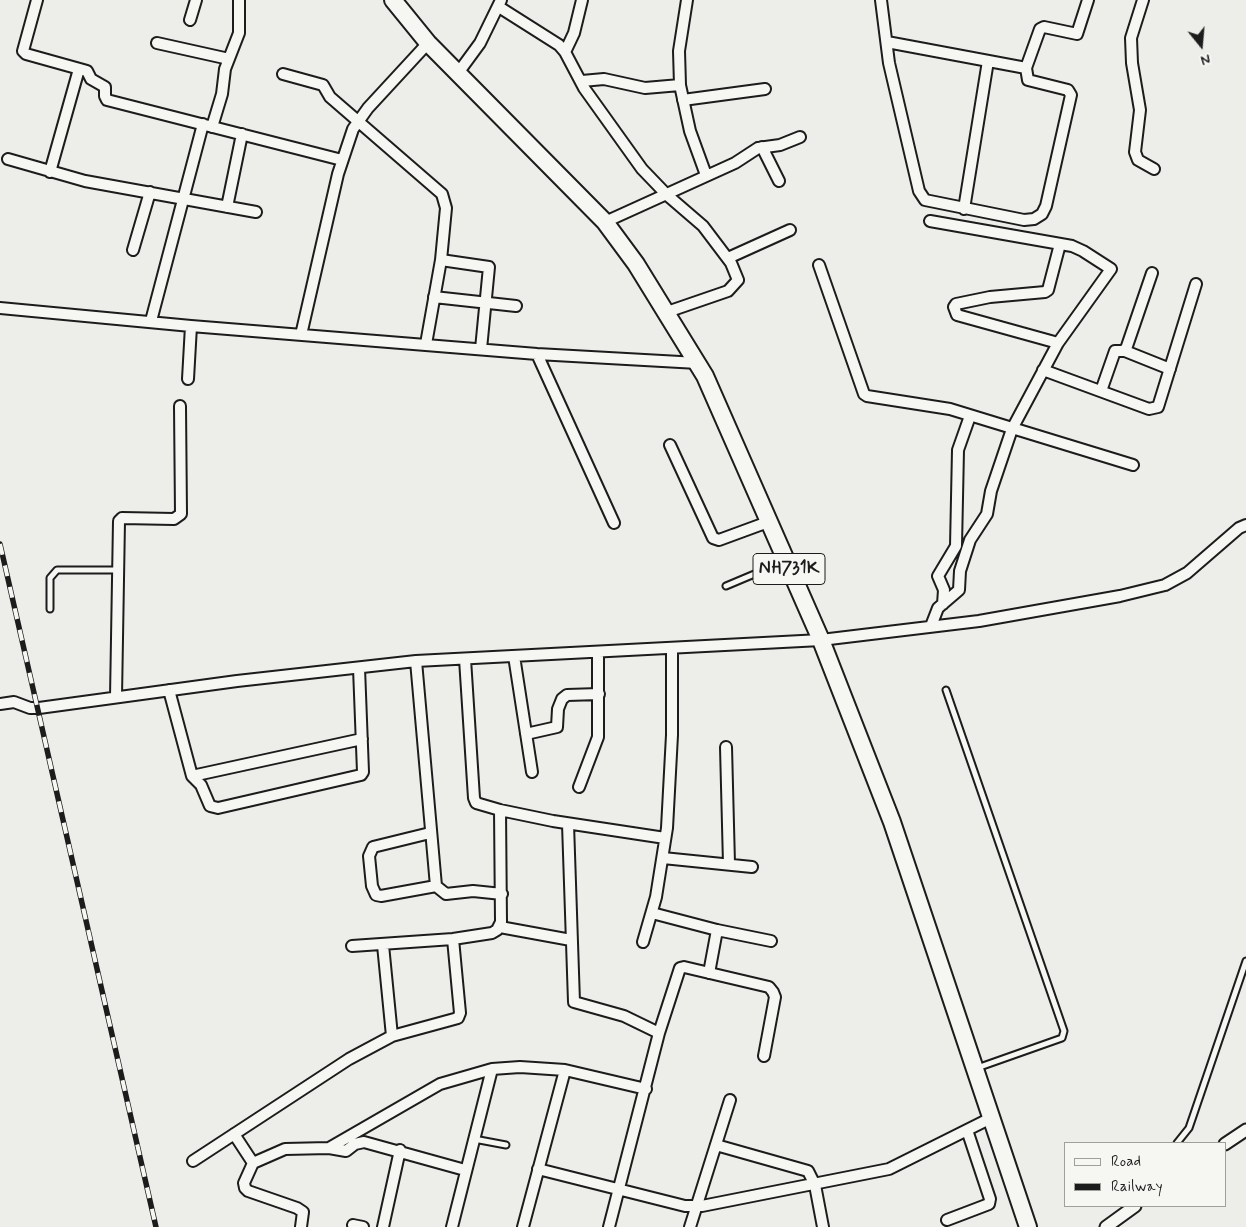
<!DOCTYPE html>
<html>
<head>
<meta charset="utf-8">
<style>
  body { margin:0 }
  #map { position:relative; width:1246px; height:1227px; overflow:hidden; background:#edede9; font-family:Mynerve,sans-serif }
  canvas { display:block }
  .legend { position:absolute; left:1064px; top:1142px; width:162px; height:65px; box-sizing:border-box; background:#f6f6f2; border:1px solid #9f9f9c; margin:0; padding:6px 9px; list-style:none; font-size:15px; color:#1c1c1c }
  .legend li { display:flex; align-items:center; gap:10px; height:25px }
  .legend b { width:25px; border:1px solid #9f9f9c }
  .north { position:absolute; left:1176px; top:20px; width:50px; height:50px; -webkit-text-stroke:4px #f6f6f2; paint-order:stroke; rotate:163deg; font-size:14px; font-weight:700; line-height:20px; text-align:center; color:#1c1c1c }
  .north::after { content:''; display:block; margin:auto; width:18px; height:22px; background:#1c1c1c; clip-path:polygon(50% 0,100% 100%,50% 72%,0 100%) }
</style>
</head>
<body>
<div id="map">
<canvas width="1246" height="1227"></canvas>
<ul class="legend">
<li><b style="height:6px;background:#f6f6f2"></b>Road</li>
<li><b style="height:6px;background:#1c1c1c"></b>Railway</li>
</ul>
<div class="north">N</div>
</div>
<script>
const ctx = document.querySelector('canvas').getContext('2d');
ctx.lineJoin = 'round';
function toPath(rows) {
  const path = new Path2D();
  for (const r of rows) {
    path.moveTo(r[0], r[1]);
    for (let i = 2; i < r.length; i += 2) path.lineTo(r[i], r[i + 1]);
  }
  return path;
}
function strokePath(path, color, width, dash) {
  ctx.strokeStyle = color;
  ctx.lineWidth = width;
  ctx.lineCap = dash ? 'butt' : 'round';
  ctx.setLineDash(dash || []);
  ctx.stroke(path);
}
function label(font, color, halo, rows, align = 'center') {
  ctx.font = font + ' Mynerve,sans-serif';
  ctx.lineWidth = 4;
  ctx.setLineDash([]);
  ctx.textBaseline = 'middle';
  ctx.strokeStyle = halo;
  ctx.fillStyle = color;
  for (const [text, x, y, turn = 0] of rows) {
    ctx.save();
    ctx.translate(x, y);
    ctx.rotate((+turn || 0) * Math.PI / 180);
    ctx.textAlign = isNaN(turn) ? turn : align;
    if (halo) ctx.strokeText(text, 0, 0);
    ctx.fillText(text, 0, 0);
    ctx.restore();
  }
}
const service = toPath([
  [726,586,783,562],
  [50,609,50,578,57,570,117,570],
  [946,690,1064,1031,1062,1038,977,1068],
  [474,1139,506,1145],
  [1177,1143,1189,1128,1246,961]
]);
const minor = toPath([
  [37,0,23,51,26,54,87,71,91,79,105,87,105,96,107,100,342,160],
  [687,0,679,51,680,85,690,131,706,175],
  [881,0,889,63,919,191,925,200,1024,220,1034,219,1042,214,1046,206,1071,95,1068,90,1028,80,1026,68],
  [1143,0,1131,38,1132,63,1140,110,1135,152,1138,160,1154,169],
  [499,7,559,45,565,52,584,88,642,169,667,195,703,226,731,263,738,280,728,291,667,312],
  [190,20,196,0],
  [887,42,1026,68,1040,29,1044,27,1077,34,1088,0],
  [157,43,229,59],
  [565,52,574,33,582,0],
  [458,73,480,43,501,0],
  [283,74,323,85,330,97,442,194,446,208,441,260,426,344],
  [582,81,604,79,645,88,680,85],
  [683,100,765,89],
  [212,127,222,94,225,69,239,33,239,0],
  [762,147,779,181],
  [8,159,85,181,256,212],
  [50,172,79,69],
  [227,207,242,134],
  [964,209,988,61],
  [930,221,1072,246,1083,251,1111,269,1058,343,1012,429,991,491,987,514,970,540,960,571,959,590,938,608,931,626],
  [605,222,735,163,758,148,780,145,800,137],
  [133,250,150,192],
  [728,258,790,230],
  [441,260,489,267,481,349],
  [819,265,864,394,867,396,950,409,1133,465],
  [434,297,516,306],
  [0,308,191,326,537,354,698,363],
  [151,321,203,124],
  [301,335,338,174,353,129,368,108,428,43],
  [1058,343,957,315,954,307,956,304,990,297,1045,292,1048,290,1060,244],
  [1125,351,1170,369],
  [537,354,614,523],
  [1043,370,1149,409,1158,407,1196,284],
  [188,379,191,326],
  [1101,391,1115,351,1122,351,1126,349,1152,273],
  [670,445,713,538,719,540,768,522],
  [943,604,944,590,938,576,956,546,958,450,970,416],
  [514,656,532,772],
  [465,659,474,798,476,803,500,810,553,821,665,838],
  [416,661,436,886,446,894,473,891,502,894],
  [169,690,192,776,201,785,210,806,218,808,361,775,363,772,359,668],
  [116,697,119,521,122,518,174,519,181,514,180,406],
  [0,704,14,702,30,708,39,708,237,681,416,661,821,640,979,621,1120,596,1165,585,1187,573,1239,528,1246,525],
  [526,734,557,727,558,709,562,699,567,695,599,694],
  [726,747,729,864],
  [192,776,362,739],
  [579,787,598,737,598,653],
  [568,824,574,1002,624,1016,659,1033],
  [430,833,373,847,369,856,372,886,376,895,381,896,436,886],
  [663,858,752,867],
  [652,913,717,930,771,941],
  [500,927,571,940],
  [643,942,656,897,667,828,672,735,672,648],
  [383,945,392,1036],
  [352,946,453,939,492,933,497,930,501,922,500,810],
  [709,973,717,930],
  [234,1134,253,1163],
  [716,1145,808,1171,815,1185,823,1227],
  [329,1148,346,1151,355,1144,364,1142,465,1170],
  [193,1161,349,1059,392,1036,458,1018,460,1013,453,939],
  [538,1169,685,1206,702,1206,889,1169,991,1118],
  [947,1220,989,1204,990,1199,967,1130],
  [353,1225,363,1227],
  [301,1227,303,1212,297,1208,248,1191,245,1188,244,1183,253,1163,285,1149,329,1148,440,1084,492,1069,520,1067,565,1070,646,1089],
  [383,1227,400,1150],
  [452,1227,492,1069],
  [523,1227,565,1070],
  [609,1227,659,1033,680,968,684,967,769,987,773,992,775,997,764,1056],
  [690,1227,730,1100]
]);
const tertiary = toPath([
  [1225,1144,1246,1130],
  [1106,1227,1135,1206]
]);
const trunk = toPath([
  [393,0,428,43,605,222,636,264,705,376,821,640,892,822,1028,1227]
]);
strokePath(service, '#1c1c1c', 9);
strokePath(minor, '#1c1c1c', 14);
strokePath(tertiary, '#1c1c1c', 15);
strokePath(trunk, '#1c1c1c', 20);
strokePath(service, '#f6f6f2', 5);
strokePath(minor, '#f6f6f2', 10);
strokePath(tertiary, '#f6f6f2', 11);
strokePath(trunk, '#f6f6f2', 16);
const rail = toPath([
  [0,544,156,1227]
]);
strokePath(rail, '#1c1c1c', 5.5);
strokePath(rail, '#f6f6f2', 4, [11]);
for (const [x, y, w] of [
  [789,569,72]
]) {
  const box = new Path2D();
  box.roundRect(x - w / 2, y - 15.5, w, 31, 4);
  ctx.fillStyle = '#f6f6f2';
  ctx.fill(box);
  strokePath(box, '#1c1c1c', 1);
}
label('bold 18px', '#1c1c1c', null, [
  ["NH731K",789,569]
]);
</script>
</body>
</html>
